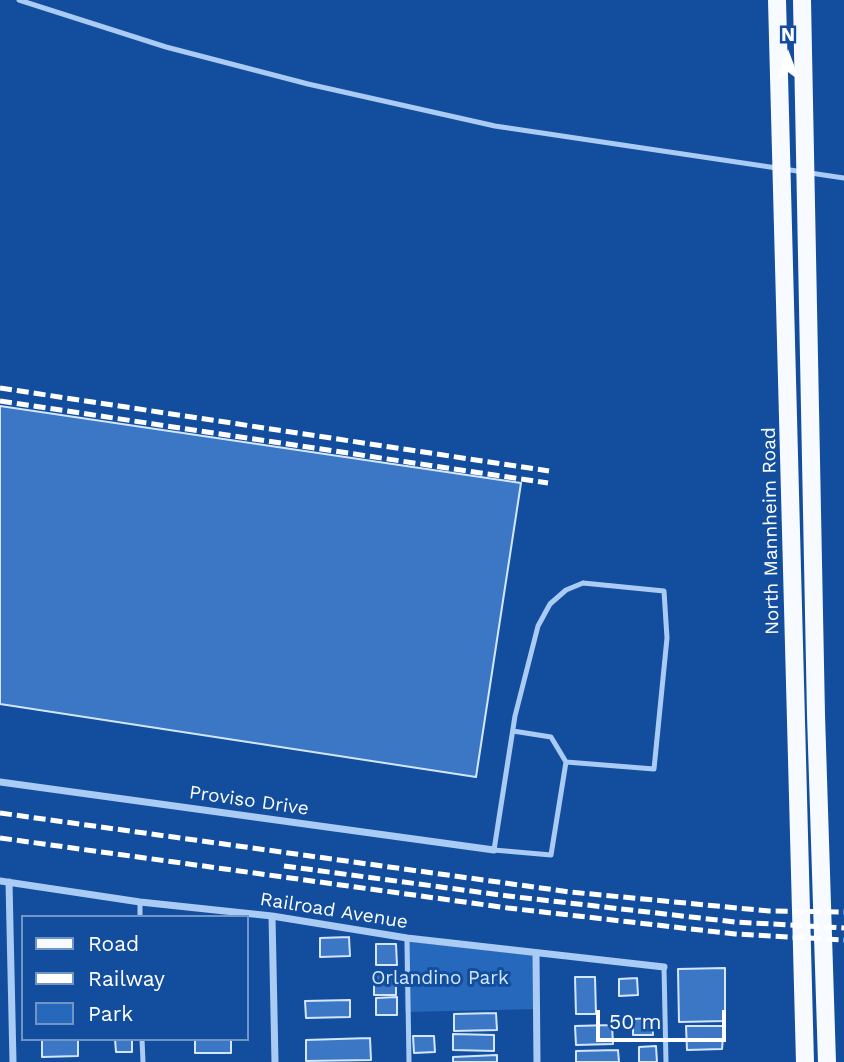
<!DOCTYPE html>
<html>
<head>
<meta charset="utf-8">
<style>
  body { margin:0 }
  #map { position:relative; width:844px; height:1062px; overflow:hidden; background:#134e9e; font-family:"Work Sans",sans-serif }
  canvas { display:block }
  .legend { position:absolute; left:21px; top:915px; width:228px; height:126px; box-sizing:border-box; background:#134e9e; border:2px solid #7195c5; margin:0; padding:9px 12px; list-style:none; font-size:21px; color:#fff }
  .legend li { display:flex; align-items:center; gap:14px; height:35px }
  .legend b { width:35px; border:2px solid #7195c5 }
  .north { position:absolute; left:753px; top:21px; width:70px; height:70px; -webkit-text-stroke:5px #134e9e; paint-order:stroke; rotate:0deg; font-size:19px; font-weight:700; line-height:28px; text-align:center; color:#fff }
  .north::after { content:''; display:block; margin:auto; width:24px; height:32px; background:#fff; clip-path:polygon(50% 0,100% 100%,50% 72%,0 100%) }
  .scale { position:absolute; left:596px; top:1010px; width:130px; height:32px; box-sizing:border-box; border:4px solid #fff; border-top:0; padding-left:9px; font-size:21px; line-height:24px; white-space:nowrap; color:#fff; -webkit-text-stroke:5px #134e9e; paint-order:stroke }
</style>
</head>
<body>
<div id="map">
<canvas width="844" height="1062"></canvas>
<ul class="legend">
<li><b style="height:9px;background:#f7faff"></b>Road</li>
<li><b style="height:9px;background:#fff"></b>Railway</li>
<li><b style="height:19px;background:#2668bc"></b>Park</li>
</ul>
<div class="north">N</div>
<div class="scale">50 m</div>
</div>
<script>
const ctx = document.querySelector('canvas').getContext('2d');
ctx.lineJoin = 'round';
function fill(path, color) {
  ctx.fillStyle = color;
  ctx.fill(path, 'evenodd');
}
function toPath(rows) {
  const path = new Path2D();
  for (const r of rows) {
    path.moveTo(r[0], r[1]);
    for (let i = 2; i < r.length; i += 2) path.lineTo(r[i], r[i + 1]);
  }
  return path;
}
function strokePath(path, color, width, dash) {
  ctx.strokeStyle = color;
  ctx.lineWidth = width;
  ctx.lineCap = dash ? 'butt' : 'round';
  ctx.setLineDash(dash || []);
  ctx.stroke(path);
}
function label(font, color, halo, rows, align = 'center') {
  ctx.font = font + ' "Work Sans",sans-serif';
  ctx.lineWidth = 6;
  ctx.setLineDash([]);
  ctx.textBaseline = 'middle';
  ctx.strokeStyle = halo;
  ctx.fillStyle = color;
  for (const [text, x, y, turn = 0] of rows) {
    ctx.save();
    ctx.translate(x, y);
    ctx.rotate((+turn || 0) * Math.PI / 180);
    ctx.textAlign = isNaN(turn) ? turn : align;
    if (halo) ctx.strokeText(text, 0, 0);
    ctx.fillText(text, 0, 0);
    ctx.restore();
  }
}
fill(toPath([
  [404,941,539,956,539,1009,405,1012]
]), '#2668bc');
const building = toPath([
  [0,406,521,483,476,777,0,704,0,406],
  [349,937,350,956,320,957,320,938,349,937],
  [376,944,396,944,397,965,376,965,376,944],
  [725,968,725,1021,679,1022,678,969,725,968],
  [374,973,396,973,396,995,374,995,374,973],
  [575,977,595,977,596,1014,576,1014,575,977],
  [637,978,638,995,619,996,619,979,637,978],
  [397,997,397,1015,376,1015,376,998,397,997],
  [350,1000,350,1017,306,1018,305,1001,350,1000],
  [496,1013,497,1030,454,1031,454,1014,496,1013],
  [652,1018,653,1035,633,1035,633,1019,652,1018],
  [612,1025,613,1044,576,1045,575,1026,612,1025],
  [686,1026,724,1026,722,1049,687,1050,686,1026],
  [453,1034,494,1035,494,1051,453,1050,453,1034],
  [413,1036,434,1036,435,1052,414,1053,413,1036],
  [370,1038,371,1060,306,1061,306,1040,370,1038],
  [42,1039,78,1039,78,1056,42,1057,42,1039],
  [115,1039,132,1039,132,1052,116,1052,115,1039],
  [195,1039,231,1039,231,1053,195,1053,195,1039],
  [656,1046,657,1062,639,1062,639,1047,656,1046],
  [618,1050,619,1062,576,1062,576,1051,618,1050],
  [497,1055,497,1062,453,1062,453,1057,497,1055]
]);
fill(building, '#3c77c5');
strokePath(building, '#d3e6fd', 2);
strokePath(toPath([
  [19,0,166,47,308,84,495,126,844,178],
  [583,583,664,591,667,638,654,769,566,762,551,855,494,850,515,716,538,626,550,604,566,590,583,583],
  [513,731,551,737,566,762],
  [140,902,140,917],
  [407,938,409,1062],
  [664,967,666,1062],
  [142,1039,143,1062]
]), '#aacbf4', 5);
strokePath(toPath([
  [0,782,494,850],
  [0,881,140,902,272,916,407,938,664,967],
  [9,882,13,1062],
  [272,916,275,1062],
  [536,953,537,1062]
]), '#aacbf4', 7);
strokePath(toPath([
  [777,0,805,1062],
  [802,0,816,715,827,1062]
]), '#f7faff', 18);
strokePath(toPath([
  [0,388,549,471],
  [0,401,548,483],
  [0,813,570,892,769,911,844,912],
  [0,838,508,908,735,934,844,940],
  [284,866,508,896,735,922,844,928]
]), '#fff', 5, [12, 5]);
label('19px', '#fff', '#134e9e', [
  ["North Mannheim Road",771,531,-91],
  ["Proviso Drive",249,801,8],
  ["Railroad Avenue",334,911,9]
]);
label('19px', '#d3e6fd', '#134e9e', [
  ["Orlandino Park",440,978]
]);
</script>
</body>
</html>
